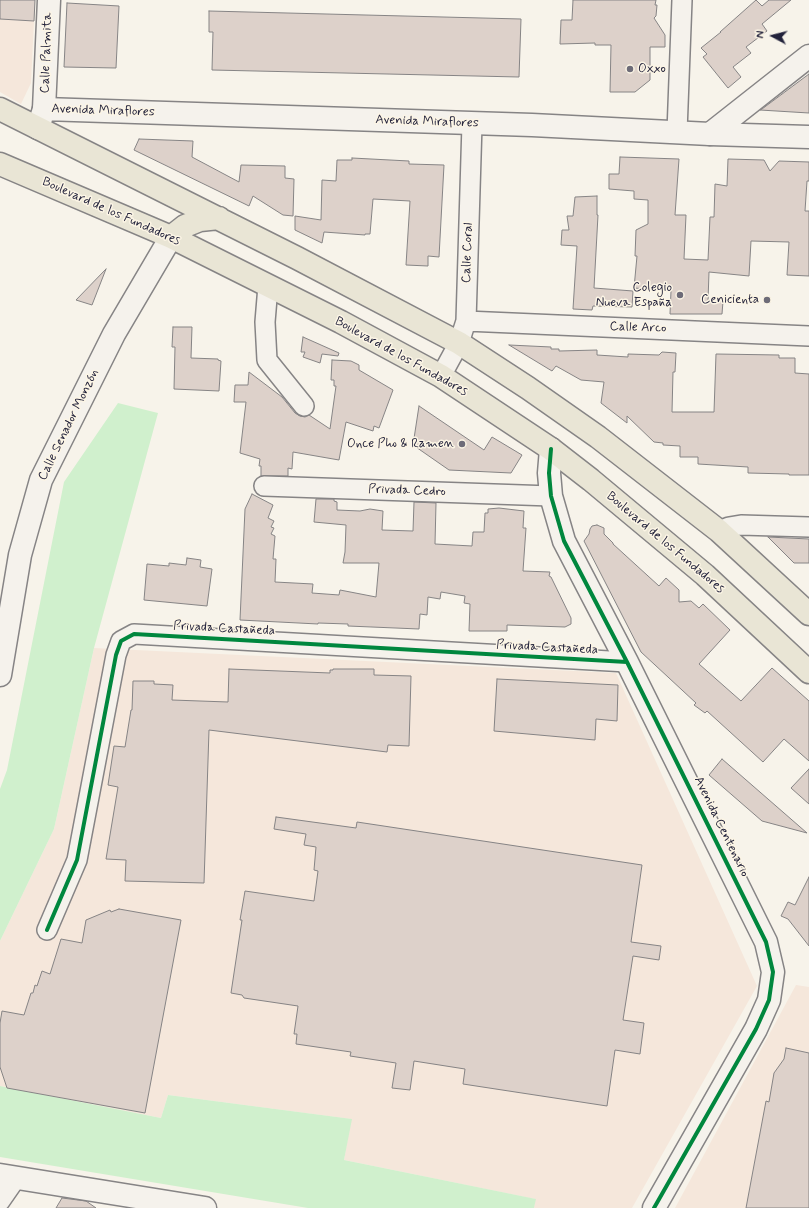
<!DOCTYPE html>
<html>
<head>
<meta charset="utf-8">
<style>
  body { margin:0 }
  #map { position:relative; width:809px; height:1208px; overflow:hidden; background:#f7f3ea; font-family:Mynerve,sans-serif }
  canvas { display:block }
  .north { position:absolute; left:753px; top:16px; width:40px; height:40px; -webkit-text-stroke:3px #fcf5e5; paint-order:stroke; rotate:277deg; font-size:11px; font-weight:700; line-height:16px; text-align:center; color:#22223b }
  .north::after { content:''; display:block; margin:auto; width:14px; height:18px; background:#22223b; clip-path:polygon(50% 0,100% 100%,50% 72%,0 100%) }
</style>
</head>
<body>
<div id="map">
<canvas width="809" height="1208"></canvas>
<div class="north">N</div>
</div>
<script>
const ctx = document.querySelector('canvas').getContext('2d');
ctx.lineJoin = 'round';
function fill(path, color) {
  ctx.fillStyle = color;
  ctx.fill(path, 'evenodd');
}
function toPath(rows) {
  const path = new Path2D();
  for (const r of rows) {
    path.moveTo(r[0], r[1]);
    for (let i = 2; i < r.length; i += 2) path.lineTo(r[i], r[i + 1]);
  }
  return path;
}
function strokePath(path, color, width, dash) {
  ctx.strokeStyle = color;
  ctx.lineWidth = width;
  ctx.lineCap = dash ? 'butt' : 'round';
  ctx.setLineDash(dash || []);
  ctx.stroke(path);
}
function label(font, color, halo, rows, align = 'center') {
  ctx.font = font + ' Mynerve,sans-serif';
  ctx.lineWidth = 3;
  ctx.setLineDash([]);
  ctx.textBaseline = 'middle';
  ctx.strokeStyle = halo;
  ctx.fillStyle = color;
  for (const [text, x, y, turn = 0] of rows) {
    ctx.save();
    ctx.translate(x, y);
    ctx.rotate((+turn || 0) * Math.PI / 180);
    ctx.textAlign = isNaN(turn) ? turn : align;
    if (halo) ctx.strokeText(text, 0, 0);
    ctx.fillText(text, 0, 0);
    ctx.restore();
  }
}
fill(toPath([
  [0,0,35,0,31,83,21,104,0,92],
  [94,648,616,673,757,986,632,1208,534,1208,535,1199,344,1160,351,1119,168,1095,161,1118,0,1086,0,941,54,829],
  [796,985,809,987,809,1208,675,1208]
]), '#f5e7db');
fill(toPath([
  [118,403,158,413,94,648,54,829,0,941,0,789,7,770,64,482],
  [0,1086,161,1118,168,1095,352,1119,344,1160,536,1199,534,1208,308,1208,0,1157]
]), '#d0f0cd');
const building = toPath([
  [0,0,35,0,34,21,0,19,0,0],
  [573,0,656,0,655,5,657,5,656,16,654,18,665,35,665,47,650,47,650,80,635,92,610,92,611,45,595,45,595,43,560,44,561,20,572,20,573,0],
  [756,0,762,6,769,0,791,0,762,24,767,31,746,47,751,53,733,67,741,77,728,88,703,57,707,54,701,48,721,32,720,32,756,0],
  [67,3,119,6,116,68,64,67,67,3],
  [209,11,521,19,519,77,212,70,213,32,209,32,209,11],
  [809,74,809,113,760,110,762,109,809,74],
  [139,139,193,141,192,157,239,182,241,165,285,166,285,178,294,179,293,216,283,215,253,196,249,206,134,150,139,139],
  [620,157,679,159,675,215,686,215,684,259,708,260,710,217,714,217,715,184,727,186,728,159,764,160,770,171,779,161,809,162,809,181,807,181,805,211,809,211,809,276,787,275,789,242,751,241,749,276,709,272,708,301,723,301,722,314,670,314,671,291,634,288,637,256,635,256,636,230,648,224,648,200,634,199,634,191,609,189,609,174,619,174,620,157],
  [352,158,409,161,409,164,444,165,439,257,428,256,428,266,406,265,410,201,373,199,370,234,365,234,365,235,324,232,322,243,295,230,295,216,321,220,322,180,336,181,337,160,352,160,352,158],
  [597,196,597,215,598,215,594,288,633,291,632,307,593,306,592,310,573,309,577,246,561,245,562,230,569,230,567,216,573,216,575,197,597,196],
  [106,269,92,305,76,300,106,269],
  [173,327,192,327,191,358,218,359,218,360,221,361,219,391,174,389,175,347,172,347,173,327],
  [303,337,339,353,338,356,322,354,320,363,303,357,305,352,301,352,303,337],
  [509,345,551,347,551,349,559,349,559,351,597,350,597,355,628,357,628,354,659,355,662,352,676,353,675,372,673,372,672,412,714,412,716,354,779,355,779,358,795,358,795,373,809,374,809,475,789,475,789,474,748,473,748,467,698,464,698,457,680,457,680,446,663,445,663,443,654,442,627,416,627,423,601,403,604,382,581,380,556,366,552,371,509,345],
  [332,360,351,361,359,365,359,370,393,390,379,428,374,426,373,431,346,422,339,460,293,452,292,469,288,468,288,476,261,476,261,466,259,466,260,459,240,453,246,402,234,402,235,385,248,385,249,372,282,397,295,413,300,416,305,417,309,415,330,429,336,386,334,386,334,380,331,380,332,360],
  [419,406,484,450,492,437,522,455,511,473,449,470,413,445,419,406],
  [252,494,273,505,268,518,274,521,271,527,274,528,271,534,275,536,273,559,276,559,275,582,313,584,312,593,339,595,340,590,376,597,379,563,343,563,345,552,346,525,314,522,316,499,334,499,334,501,337,502,337,510,360,511,370,509,383,511,382,530,413,531,414,502,436,503,435,544,472,546,473,532,484,532,485,513,488,513,488,509,499,508,524,511,523,528,526,528,523,571,550,572,549,576,551,577,571,618,571,624,565,627,507,625,507,631,469,631,470,604,464,603,465,596,441,592,440,599,428,597,427,615,420,614,419,629,348,626,348,624,318,623,318,624,240,620,245,509,252,494],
  [597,525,604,528,604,534,613,543,613,544,659,586,666,578,679,590,679,602,691,601,699,608,703,604,730,630,699,664,741,701,772,668,809,701,809,761,784,739,763,762,707,711,705,713,694,705,696,703,641,652,584,541,589,534,590,529,592,526,597,525],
  [768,537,809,539,809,563,794,563,768,537],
  [187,558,201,560,200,567,212,569,207,606,144,600,147,564,169,566,169,563,186,565,187,558],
  [229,669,330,673,330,670,333,670,333,669,374,669,374,675,411,676,409,746,388,745,387,752,209,730,204,883,125,881,126,860,106,859,118,787,108,785,114,746,125,747,131,710,132,710,133,681,154,681,154,684,173,685,172,700,228,702,229,669],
  [497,679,618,685,617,721,596,719,595,740,494,731,497,679],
  [722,759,776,806,807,833,762,821,709,775,722,759],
  [809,769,809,804,791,788,809,769],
  [276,817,356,828,357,822,642,865,631,942,661,946,659,960,633,956,623,1020,644,1023,640,1054,615,1050,607,1106,463,1084,465,1069,414,1061,410,1090,392,1088,396,1063,350,1056,351,1052,296,1044,297,1034,294,1034,298,1006,244,998,242,995,231,993,242,920,240,920,245,891,314,901,318,871,314,870,316,847,304,845,306,834,274,829,276,817],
  [809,877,809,946,788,919,781,916,788,902,795,905,809,877],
  [119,909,181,920,145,1113,7,1088,0,1067,0,1023,2,1011,24,1015,31,993,33,993,35,985,37,986,42,971,50,974,61,939,82,943,86,920,110,910,111,912,119,909],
  [786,1048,809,1053,809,1208,746,1208,766,1101,769,1102,774,1073,784,1059,786,1048],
  [62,1198,86,1201,96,1208,56,1208,62,1198]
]);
fill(building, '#ddd1ca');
strokePath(building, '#868485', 1);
const minor = toPath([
  [677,132,682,0],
  [268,286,265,322,267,360,304,406],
  [466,321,809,336],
  [441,376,459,343,466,321,472,124],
  [264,486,551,496],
  [719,531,729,527,741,525,809,527],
  [47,930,77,860,116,655,121,641,134,634,627,662],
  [0,1201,16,1178]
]);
const tertiary = toPath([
  [44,109,49,0],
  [710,134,809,137],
  [551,449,549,473,551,496,564,541,627,662,766,942,773,972,769,1000,756,1029,654,1208],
  [0,675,20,555,41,480,114,334,171,237],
  [0,1175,205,1208]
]);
const secondary = toPath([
  [38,128,44,109,532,125,710,134,809,56]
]);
const primary = toPath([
  [0,109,297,258,459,343,528,388,598,437,719,531,809,614],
  [0,164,171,237,341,322,441,376,551,449,591,480,705,575,809,672],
  [171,237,185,226,200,220,219,218]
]);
strokePath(minor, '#868485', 22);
strokePath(tertiary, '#868485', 25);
strokePath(secondary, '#868485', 25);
strokePath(primary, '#868485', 25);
strokePath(minor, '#f5f2ec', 19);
strokePath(tertiary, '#f5f2ec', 22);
strokePath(secondary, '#f5f2ec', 22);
strokePath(primary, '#e9e5d5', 22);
strokePath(toPath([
  [551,449,549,473,551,496,564,541,627,662,766,942,773,972,769,1000,756,1029,654,1208],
  [47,930,77,860,116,655,121,641,134,634,627,662]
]), '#00873e', 4);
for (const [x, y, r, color] of [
  [630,69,4,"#6d6b78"],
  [680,295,4,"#6d6b78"],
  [767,300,4,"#6d6b78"],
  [462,444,4,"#6d6b78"]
]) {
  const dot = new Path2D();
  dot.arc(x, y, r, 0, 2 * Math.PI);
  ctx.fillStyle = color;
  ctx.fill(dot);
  strokePath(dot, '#fcf5e5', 1.5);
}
label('13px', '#22223b', '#fcf5e5', [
  ["Calle Palmita",47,53,-88],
  ["Avenida Miraflores",103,111,2],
  ["Avenida Miraflores",427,122,2],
  ["Boulevard de los Fundadores",111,212,24],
  ["Calle Coral",468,253,-88],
  ["Calle Arco",638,328,2],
  ["Boulevard de los Fundadores",401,357,29],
  ["Calle Senador Monzón",69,425,-64],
  ["Privada Cedro",407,491,2],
  ["Boulevard de los Fundadores",665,543,40],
  ["Privada Castañeda",224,629,3],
  ["Privada Castañeda",547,648,3],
  ["Avenida Centenario",721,827,64]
]);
label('13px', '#22223b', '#fcf5e5', [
  ["Oxxo",638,69,"left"],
  ["Colegio",672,288],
  ["Nueva España",672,303],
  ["Cenicienta",759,300],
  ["Once Pho & Ramen",454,444]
], 'right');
</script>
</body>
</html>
